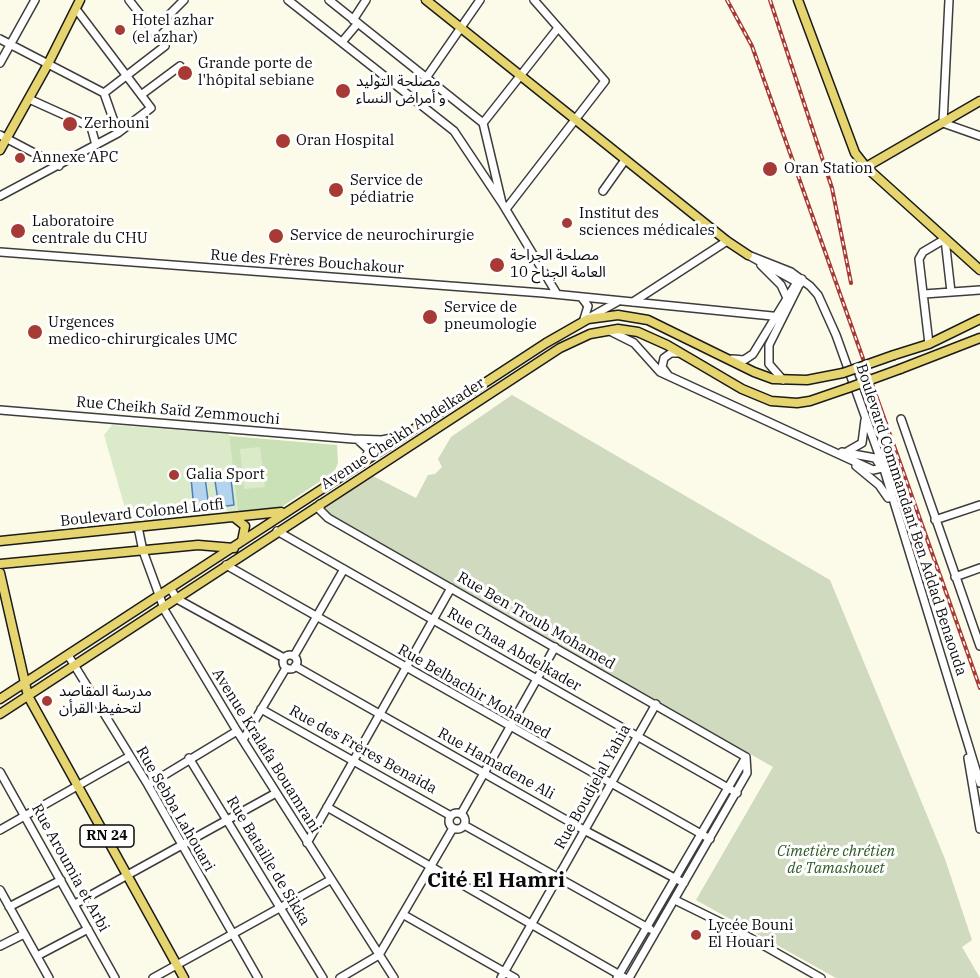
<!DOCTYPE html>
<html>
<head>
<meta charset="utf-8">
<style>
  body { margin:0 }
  canvas { display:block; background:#fcfae9 }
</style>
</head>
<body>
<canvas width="980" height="978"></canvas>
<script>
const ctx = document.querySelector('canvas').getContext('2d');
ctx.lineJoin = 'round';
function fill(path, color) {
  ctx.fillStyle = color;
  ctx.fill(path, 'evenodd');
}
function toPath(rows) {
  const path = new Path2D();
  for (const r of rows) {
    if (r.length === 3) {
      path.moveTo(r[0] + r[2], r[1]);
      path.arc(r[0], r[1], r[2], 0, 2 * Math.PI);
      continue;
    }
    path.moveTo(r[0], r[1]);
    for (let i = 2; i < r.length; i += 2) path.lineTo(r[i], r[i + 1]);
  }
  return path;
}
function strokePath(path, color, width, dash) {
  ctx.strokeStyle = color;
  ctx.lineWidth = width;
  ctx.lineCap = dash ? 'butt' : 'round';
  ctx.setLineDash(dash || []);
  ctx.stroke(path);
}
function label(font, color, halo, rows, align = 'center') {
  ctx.font = font + ' "IBM Plex Serif","Noto Sans Arabic",serif';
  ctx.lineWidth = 6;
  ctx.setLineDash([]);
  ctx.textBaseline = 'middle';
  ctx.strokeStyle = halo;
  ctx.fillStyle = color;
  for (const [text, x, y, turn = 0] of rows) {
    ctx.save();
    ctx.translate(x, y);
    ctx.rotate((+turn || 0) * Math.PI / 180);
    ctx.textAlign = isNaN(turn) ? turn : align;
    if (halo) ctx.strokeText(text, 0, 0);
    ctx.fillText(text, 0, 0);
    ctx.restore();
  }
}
fill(toPath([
  [229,436,337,445,338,463,335,470,325,478,280,508,238,513]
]), '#cae1b8');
fill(toPath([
  [512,395,830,580,945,859,972,940,962,947,980,978,836,978,696,900,773,767,323,510,371,475,416,498,428,475,435,474,442,467,438,459,451,437]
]), '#cfdabe');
fill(toPath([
  [112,425,229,434,238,513,129,522,104,435],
  [260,447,265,487,244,489,240,449]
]), '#dbeac9');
const water = toPath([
  [205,477,209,508,194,509,191,478,205,477],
  [231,479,234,505,219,507,215,481,231,479]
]);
fill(water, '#b5d3ed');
strokePath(water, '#4581ba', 1.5);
const minor = toPath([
  [288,0,454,131,502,203],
  [329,0,483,123],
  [949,0,943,123,980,136],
  [353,20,366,0],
  [153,31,184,0],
  [0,39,104,93,118,133],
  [342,42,358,23],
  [0,63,35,0],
  [426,78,480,0],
  [104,93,165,46,129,0],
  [141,95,180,66],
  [29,99,91,127,96,145],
  [483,123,502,203,557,294],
  [483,123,558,28],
  [0,135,59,166],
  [603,191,625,160],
  [0,196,118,133,151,108,76,9],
  [506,209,605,81,534,0],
  [0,252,543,293,782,317],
  [748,255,791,272,810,286,818,295,836,335,883,466,980,783],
  [748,255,800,284],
  [761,265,781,285,787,298],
  [924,294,980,290],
  [582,298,588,306,584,319],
  [633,302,727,241],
  [585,320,617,302],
  [610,331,634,343,660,372,873,470,882,468,875,458,842,452],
  [929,344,919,259,923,252,945,239,951,292],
  [732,359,744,360,753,354,797,282,802,279],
  [668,375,662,367,664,358,671,353,680,353],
  [783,380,769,364,769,345,802,279],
  [0,410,353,439,382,440,401,436],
  [901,419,980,646],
  [359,441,369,450,365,459],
  [848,451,862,443,865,420],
  [856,466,879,485,888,498],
  [320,504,320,510,328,518,746,757],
  [935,520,980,505],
  [138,527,143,551,165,611,237,731,394,978],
  [277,531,737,793],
  [226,565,710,839],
  [955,577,980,568],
  [170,588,177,599,284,658],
  [68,655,148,785,258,978],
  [290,662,7],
  [294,656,344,569],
  [295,666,584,830,684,883],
  [261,709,451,816],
  [243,740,286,668],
  [189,758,323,978],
  [968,758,980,829],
  [0,772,115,978],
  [148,785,237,731],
  [327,807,625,978],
  [457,821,8],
  [461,814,555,647],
  [464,825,650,929],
  [0,830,130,756],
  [307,843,451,588],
  [0,890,49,978],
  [675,900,738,931,821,978],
  [75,904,276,793],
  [9,907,61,880],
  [404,915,515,978],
  [0,946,24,934],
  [37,956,88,929],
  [153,978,330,880],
  [340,978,379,955,453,828],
  [501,978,656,704],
  [617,978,746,757],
  [629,978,747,773,746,757]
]);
const major = toPath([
  [426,0,727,241,748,255],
  [798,0,855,153,866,167,980,270],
  [0,150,48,64,80,0],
  [866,167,980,101],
  [894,355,929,344,980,319],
  [900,369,980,338],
  [235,518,245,526,242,541],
  [0,541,281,512],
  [0,564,198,545,234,548],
  [0,573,28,696,184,978],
  [0,699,546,343,588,319,618,315,648,320,754,372,773,379,807,380,843,373],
  [0,714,560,348,590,334,618,329,638,332,667,345,742,389,771,401,797,403,810,401,848,388]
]);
strokePath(minor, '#3d3d3d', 10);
strokePath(major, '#1b1b1b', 11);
strokePath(minor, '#fff', 7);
strokePath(major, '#e6d56f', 8);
const rail = toPath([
  [727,0,752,46,980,688],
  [770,0,832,188,851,283]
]);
strokePath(rail, '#a73a35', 4);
strokePath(rail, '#fff', 1.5, [4.5]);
const majorBridge = toPath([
  [843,373,894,355],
  [848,388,900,369]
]);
strokePath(majorBridge, '#1b1b1b', 11, []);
strokePath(majorBridge, '#e6d56f', 8);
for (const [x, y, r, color] of [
  [120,30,6,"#a73a35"],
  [185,73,8,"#a73a35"],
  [343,91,8,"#a73a35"],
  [70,124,8,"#a73a35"],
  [283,141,8,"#a73a35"],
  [20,158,6,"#a73a35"],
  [770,169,8,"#a73a35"],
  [336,190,8,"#a73a35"],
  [567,223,6,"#a73a35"],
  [18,231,8,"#a73a35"],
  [276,236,8,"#a73a35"],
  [497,265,8,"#a73a35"],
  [430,317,8,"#a73a35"],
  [35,332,8,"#a73a35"],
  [174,475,6,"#a73a35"],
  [47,701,6,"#a73a35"],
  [696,935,6,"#a73a35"]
]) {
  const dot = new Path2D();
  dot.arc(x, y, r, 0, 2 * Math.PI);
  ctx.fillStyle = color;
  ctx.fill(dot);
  strokePath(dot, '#fff', 2);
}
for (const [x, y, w] of [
  [107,836,54]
]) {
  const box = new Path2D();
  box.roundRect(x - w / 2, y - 11, w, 22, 4.5);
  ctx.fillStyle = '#fff';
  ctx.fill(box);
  strokePath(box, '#0a0a0a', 1.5);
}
label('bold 14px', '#0a0a0a', null, [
  ["RN 24",107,836]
]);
label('15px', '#0a0a0a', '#fff', [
  ["Hotel azhar",132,21],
  ["(el azhar)",132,38],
  ["Grande porte de",198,64],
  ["l'hôpital sebiane",198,81],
  ["مصلحة التوليد",356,82],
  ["و أمراض النساء",356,99],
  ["Zerhouni",84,124],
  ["Oran Hospital",296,141],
  ["Annexe APC",32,158],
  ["Oran Station",784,169],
  ["Service de",350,181],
  ["pédiatrie",350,198],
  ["Institut des",579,214],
  ["sciences médicales",579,231],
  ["Laboratoire",32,222],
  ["centrale du CHU",32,239],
  ["Service de neurochirurgie",290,236],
  ["مصلحة الجراحة",510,256],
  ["العامة الجناح 10",510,273],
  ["Service de",444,308],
  ["pneumologie",444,325],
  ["Urgences",48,323],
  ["medico-chirurgicales UMC",48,340],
  ["Galia Sport",186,475],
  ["مدرسة المقاصد",59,692],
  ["لتحفيظ القرأن",59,709],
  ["Lycée Bouni",708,926],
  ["El Houari",708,943]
], 'left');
label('15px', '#0a0a0a', '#fff', [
  ["Rue des Frères Bouchakour",307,262,4],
  ["Rue Cheikh Saïd Zemmouchi",178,411,5],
  ["Avenue Cheikh Abdelkader",403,434,-33],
  ["Boulevard Colonel Lotfi",142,513,-6],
  ["Boulevard Commandant Ben Addad Benaouda",911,520,72],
  ["Rue Ben Troub Mohamed",536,621,30],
  ["Rue Chaa Abdelkader",514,650,30],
  ["Rue Belbachir Mohamed",474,692,30],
  ["Rue des Frères Benaida",363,750,29],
  ["Avenue Kralafa Bouamrani",266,751,58],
  ["Rue Hamadene Ali",496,764,29],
  ["Rue Boudjelal Yahia",593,787,-61],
  ["Rue Sebba Lahouari",175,809,60],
  ["Rue Bataille de Sikka",268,861,59],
  ["Rue Aroumia et Arbi",70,868,61]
]);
label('italic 15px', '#2a5824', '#fff', [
  ["Cimetière chrétien",836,852],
  ["de Tamashouet",836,869]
]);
label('bold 21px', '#0a0a0a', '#fff', [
  ["Cité El Hamri",496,881]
]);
</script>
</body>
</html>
